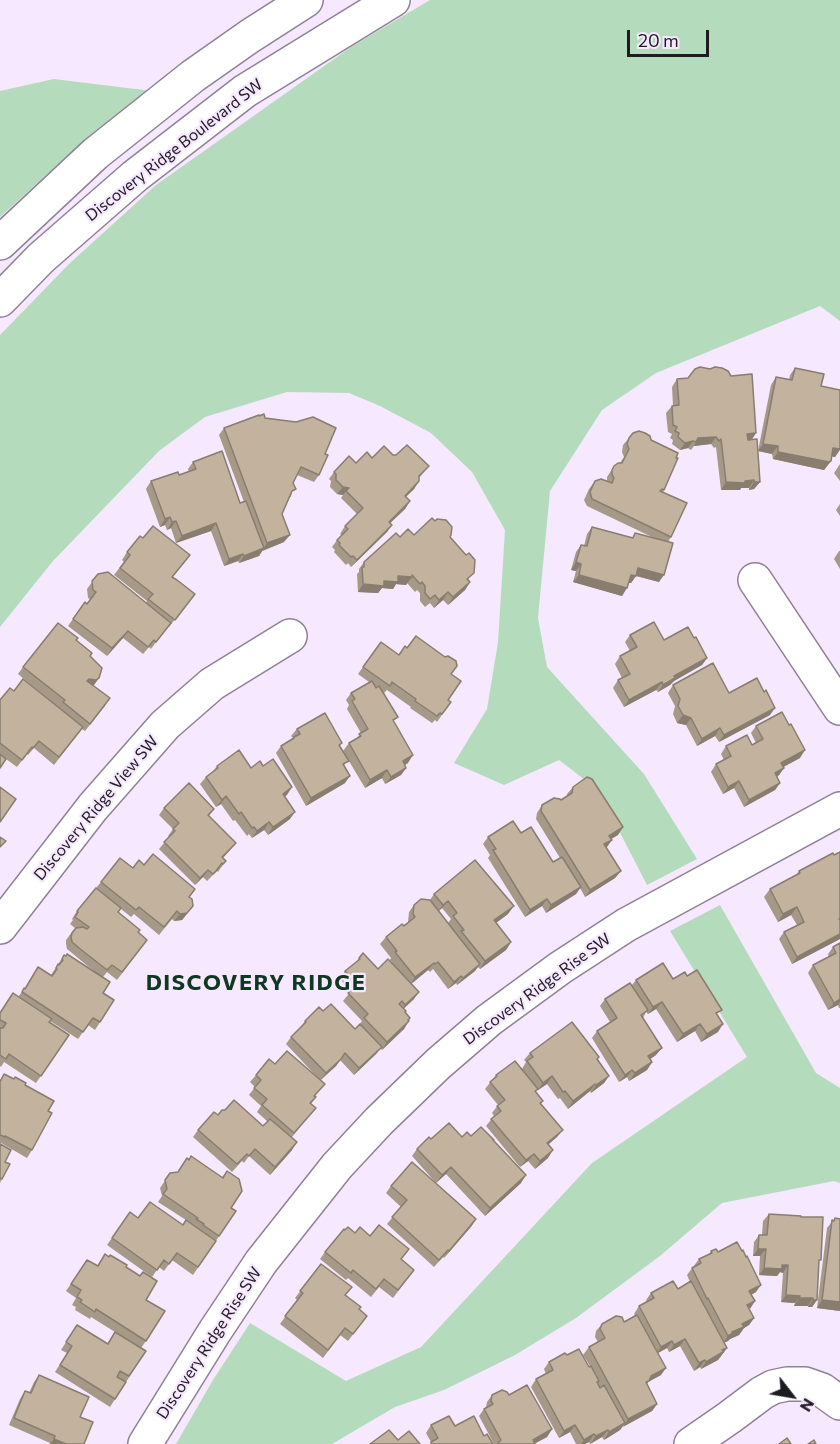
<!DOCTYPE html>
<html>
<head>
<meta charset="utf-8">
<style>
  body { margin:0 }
  #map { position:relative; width:840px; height:1444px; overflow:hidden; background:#f6e8fe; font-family:Commissioner,sans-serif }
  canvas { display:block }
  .north { position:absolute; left:762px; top:1366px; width:60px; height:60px; -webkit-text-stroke:4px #f6e8fe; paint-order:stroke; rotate:121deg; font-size:16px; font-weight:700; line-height:24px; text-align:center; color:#201b23 }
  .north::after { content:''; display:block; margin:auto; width:21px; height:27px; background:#201b23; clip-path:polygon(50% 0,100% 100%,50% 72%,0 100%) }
  .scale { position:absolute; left:627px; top:30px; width:82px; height:27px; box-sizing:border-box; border:3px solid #201b23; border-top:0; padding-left:8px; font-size:18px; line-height:21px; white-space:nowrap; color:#201b23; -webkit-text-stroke:4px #f6e8fe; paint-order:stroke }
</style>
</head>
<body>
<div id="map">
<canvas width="840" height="1444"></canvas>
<div class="north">N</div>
<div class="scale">20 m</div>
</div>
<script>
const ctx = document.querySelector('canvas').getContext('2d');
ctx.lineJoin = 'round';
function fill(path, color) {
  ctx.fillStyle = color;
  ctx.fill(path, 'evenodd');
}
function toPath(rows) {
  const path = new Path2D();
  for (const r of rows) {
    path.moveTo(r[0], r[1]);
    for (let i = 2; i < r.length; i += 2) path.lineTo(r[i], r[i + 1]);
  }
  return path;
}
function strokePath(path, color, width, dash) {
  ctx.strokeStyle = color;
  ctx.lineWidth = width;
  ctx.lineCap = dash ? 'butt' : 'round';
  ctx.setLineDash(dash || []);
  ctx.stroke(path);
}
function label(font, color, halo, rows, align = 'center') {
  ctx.font = font + ' Commissioner,sans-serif';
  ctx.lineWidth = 4.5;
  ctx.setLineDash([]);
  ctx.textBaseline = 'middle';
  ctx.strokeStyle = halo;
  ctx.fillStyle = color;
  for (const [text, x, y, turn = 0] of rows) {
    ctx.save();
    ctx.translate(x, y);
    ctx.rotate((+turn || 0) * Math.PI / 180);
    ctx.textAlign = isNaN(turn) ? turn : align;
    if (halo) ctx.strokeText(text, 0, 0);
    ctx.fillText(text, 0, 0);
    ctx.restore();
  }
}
fill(toPath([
  [430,0,840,0,840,321,820,306,656,373,602,410,550,491,538,618,547,667,644,774,697,859,647,885,598,790,559,760,504,785,454,763,487,709,498,642,505,530,472,472,431,433,380,406,349,393,287,392,205,417,159,451,53,561,0,627,0,335,70,263,156,185,351,47],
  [54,79,152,91,69,154,0,217,0,91],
  [720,905,816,1073,840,1088,840,1183,834,1181,722,1203,660,1256,576,1318,515,1355,444,1390,395,1407,332,1444,176,1444,213,1380,250,1323,346,1381,421,1347,592,1163,747,1057,670,931]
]), '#b4dcbc');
const minor = toPath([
  [0,243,95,154,193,76,250,36,306,0],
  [0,300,41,258,135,176,245,91,393,0],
  [755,580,840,708],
  [0,927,93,807,165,725,212,684,290,636],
  [145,1444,215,1331,261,1262,337,1166,379,1121,438,1064,489,1020,560,968,626,925,840,809],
  [691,1444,730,1417,762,1393,773,1387,787,1384,805,1384,822,1390,840,1403]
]);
strokePath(minor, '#8f8296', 36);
strokePath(minor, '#fff', 33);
fill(toPath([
  [795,368,821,386,840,450,835,457,832,456,831,461,824,470,773,459,772,454,758,451,771,385,776,377,789,380,790,375],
  [677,379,752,440,760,482,754,489,749,490,749,488,741,488,740,490,721,490,716,447,714,448,711,444,694,446,691,450,688,448,680,450,672,444,673,440,670,438,672,434,668,432,666,413,672,406,673,406,672,387],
  [259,416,265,418,325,454,319,475,314,482,297,475,293,483,291,497,290,497,282,514,284,542,262,551,259,556,239,563,238,561,224,566,211,531,176,543,171,528,167,530,165,525,160,527,146,489,151,481,179,475,189,472,188,469,193,462,240,503,244,502,219,435,224,428],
  [629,438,664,490,663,492,671,537,668,542,659,582,636,576,631,583,628,583,622,596,573,582,576,571,571,570,576,552,581,545,584,546,587,534,592,527,632,538,635,533,654,538,587,506,584,500,589,489,595,481,607,481,607,477,614,466,620,463,624,457,622,452,623,445],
  [393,455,429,466,419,478,419,481,414,489,406,497,410,501,405,509,390,523,387,532,351,567,348,563,346,565,334,552,335,550,332,547,337,540,342,535,340,534,345,526,357,514,341,498,343,495,337,494,330,487,331,481,329,479,334,472,356,463,372,458],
  [840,464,840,481,834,473],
  [840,504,840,516,836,510],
  [414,535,450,537,470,582,465,590,448,605,443,600,434,608,430,603,425,607,420,601,420,593,417,590,415,592,407,583,406,585,396,584,393,589,382,588,378,593,358,592,357,574,359,572,359,569,364,562,400,537],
  [143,538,190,555,172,578,195,594,169,627,168,626,151,649,149,647,143,654,123,638,107,656,68,626,85,602,87,604,90,599,88,598,87,589,98,574,146,603,147,601,114,575,124,562,122,560,127,552],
  [839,551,840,551,840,569,834,559],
  [630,635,664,640,694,638,707,658,702,665,674,681,670,685,658,692,656,690,624,707,613,688,618,680,622,678,615,664,620,656,630,651,625,642],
  [76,640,90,656,99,678,93,686,105,706,85,731,82,729,54,765,34,748,28,755,27,754,17,767,6,759,0,768,0,700,14,691,59,708,18,674,23,667],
  [381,642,399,655,407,648,451,674,448,700,451,702,437,722,435,720,432,723,410,708,411,707,387,690,384,693,383,692,408,763,405,765,406,768,401,775,385,784,382,778,365,788,343,751,349,743,357,738,361,733,347,709,349,705,346,700,351,693,369,682,358,674],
  [673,685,729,693,770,715,719,742,715,736,697,746,686,725,677,723,673,714,675,706,668,693],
  [756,726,800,758,783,767,784,768,779,775,777,777,780,783,775,790,744,807,734,788,723,794,711,772,716,764,724,760,721,754,726,746,752,745,756,743,751,733],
  [297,729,342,743,340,746,345,767,345,783,306,806,276,753,281,746,293,738,291,736],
  [217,766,251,768,263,766,292,787,285,796,290,819,268,835,264,830,252,838,249,834,247,836,235,820,233,821,221,804,216,807,200,784,206,777,213,771],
  [573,787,623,827,618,835,611,839,606,847,621,871,615,878,585,897,580,888,576,894,546,913,542,906,525,917,488,858,490,855,483,844,488,837,521,833,553,862,560,858,536,819,537,813,542,805,561,800,567,797,567,794],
  [164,808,214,809,209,816,236,843,230,850,223,858,226,861,220,869,218,872,217,871,207,881,203,877,195,885,159,849,169,837,168,836,173,829,159,815],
  [840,852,840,939,792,964,779,939,784,932,797,925,791,915,778,922,764,897,770,889,796,875,799,871],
  [133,868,189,897,187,914,182,920,174,921,172,919,159,935,134,914,131,917,121,909,118,912,138,932,142,947,117,980,107,972,103,977,103,993,114,1000,95,1030,88,1025,78,1039,50,1021,49,1022,69,1035,36,1083,4,1062,1,1067,0,1066,0,1013,18,997,25,988,38,967,51,975,64,955,95,972,67,949,66,944,66,940,75,928,70,924,73,920,72,919,77,911,101,882],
  [434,894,508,914,496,923,511,942,506,950,480,969,478,967,475,971,457,985,456,983,448,989,433,969,430,972,428,970,411,984,414,999,404,1008,408,1020,404,1029,382,1050,380,1048,376,1054,354,1075,340,1060,336,1066,321,1080,325,1084,315,1096,316,1097,311,1104,310,1115,292,1137,292,1150,270,1175,249,1156,244,1163,242,1161,232,1172,193,1137,198,1130,218,1115,263,1126,268,1122,257,1112,261,1106,249,1095,255,1087,250,1082,256,1075,275,1064,319,1079,286,1044,291,1037,300,1028,305,1021,323,1011,355,1029,358,1026,362,1021,343,1001,351,991,340,979,345,971,356,962,359,958,378,969,398,970,390,960,391,958,380,944,386,937,408,922,409,912,414,905,430,900],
  [442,908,451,919,448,923,439,911],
  [840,943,840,1008,839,1008,838,1005,828,1010,808,973,813,965,829,957,828,954,833,947],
  [673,979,718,1016,718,1032,701,1042,695,1031,677,1042,656,1009,648,1014,646,1012,643,1018,656,1055,650,1059,652,1062,647,1070,629,1081,627,1077,619,1082,592,1038,597,1031,610,1022,600,1006,605,999,632,985,636,980],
  [530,1053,599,1057,597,1060,609,1076,604,1083,591,1093,590,1091,568,1109,560,1098,558,1099,547,1084,537,1090,536,1092,543,1101,541,1104,557,1137,548,1144,548,1158,535,1169,528,1161,520,1167,486,1126,494,1116,492,1113,498,1105,485,1089,496,1075,522,1069,526,1062,524,1060],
  [4,1074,25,1085,48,1111,32,1150,27,1158,1,1143,0,1144,5,1162,2,1179,0,1183,0,1080],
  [471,1136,493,1141,521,1183,485,1216,446,1174,436,1183,412,1156,417,1149,431,1139],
  [187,1158,222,1177,227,1171,231,1208,236,1211,193,1275,172,1260,164,1271,159,1267,152,1277,107,1245,130,1212,138,1218,183,1225,186,1220,158,1202,162,1196,160,1188,170,1173,178,1172],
  [391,1186,476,1219,444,1258,443,1257,434,1267,387,1224,401,1207,386,1193],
  [769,1214,801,1217,819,1263,817,1300,812,1307,808,1307,808,1306,794,1306,795,1303,781,1302,783,1273,780,1272,777,1276,759,1275,760,1256,753,1256,754,1242,759,1235,762,1235,763,1221],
  [835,1218,840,1311,817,1308,827,1228],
  [345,1230,355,1233,401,1259,414,1270,393,1298,379,1287,371,1297,348,1278,346,1280,320,1259,325,1252],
  [711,1251,718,1252,756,1292,751,1295,749,1309,754,1318,749,1325,744,1328,739,1335,730,1339,728,1341,724,1343,727,1348,718,1360,701,1369,700,1367,694,1371,680,1346,669,1352,667,1348,658,1353,661,1375,648,1382,647,1384,657,1404,652,1411,623,1426,620,1430,604,1440,602,1437,590,1444,589,1442,585,1444,576,1444,570,1432,559,1438,531,1387,536,1379,546,1374,544,1369,549,1362,567,1355,589,1367,590,1366,583,1355,589,1347,598,1342,595,1337,596,1331,602,1324,624,1322,635,1315,634,1314,639,1306,647,1302,646,1300,651,1293,678,1289,690,1282,687,1275,699,1259,709,1254],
  [105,1254,126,1267,146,1300,146,1341,141,1348,146,1351,110,1407,55,1372,67,1353,61,1350,77,1325,107,1344,115,1332,91,1317,90,1319,75,1310,76,1307,72,1305,76,1298,66,1291,87,1260,97,1266],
  [321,1264,346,1295,359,1309,367,1316,348,1341,340,1335,323,1358,280,1324,297,1300,295,1298],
  [39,1375,80,1417,84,1444,49,1444,50,1443,9,1425,20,1399,25,1391,29,1393,34,1382],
  [492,1395,509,1395,552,1429,547,1437,535,1443,535,1444,494,1444,479,1416,484,1409,486,1407,487,1402],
  [431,1425,455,1426,484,1436,493,1444,430,1444,431,1442,426,1433]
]), '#a79988');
fill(toPath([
  [756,433,751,441,742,441,747,434],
  [716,437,711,444,694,446,698,438],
  [693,441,688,448,680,450,685,443],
  [763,444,778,446,772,454,758,451],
  [833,448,840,449,835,457,828,456],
  [778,452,831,461,824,470,773,459],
  [754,480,749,488,741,488,740,490,721,490,726,482],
  [419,481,414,489,399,503,405,496],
  [754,482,760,482,754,489,749,490],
  [343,487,349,488,343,495,337,494],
  [410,501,405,509,384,529,389,522],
  [170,517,165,525,160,527,165,519],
  [176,521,171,528,167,530,172,522],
  [216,523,211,531,176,543,182,536],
  [392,525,387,532,351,567,357,560],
  [290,535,284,542,262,551,267,543],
  [264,548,259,556,239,563,244,556],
  [243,554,238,561,224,566,229,559],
  [576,562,581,564,576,571,571,570],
  [638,568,664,575,659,582,633,575],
  [579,575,627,588,622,596,573,582],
  [631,575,636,576,631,583,626,582],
  [398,576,412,577,406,585,396,584,393,589,382,588,378,593,358,592,363,584,384,581],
  [470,582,465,590,448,605,453,597],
  [448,592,443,600,434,608,439,600],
  [128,631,123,638,107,656,112,648],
  [707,658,702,665,674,681,670,685,658,692,663,685,674,676],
  [99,678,94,685,91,687,83,687,89,679],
  [662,682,656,690,624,707,629,700],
  [775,708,770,715,719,742,724,735],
  [683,715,691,718,686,725,677,723],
  [720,728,715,736,697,746,702,739],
  [805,750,800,758,776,771,781,763],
  [413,755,408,763,397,769,403,761],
  [406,768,401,775,385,784,391,777],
  [784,768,779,775,770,781,775,773],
  [387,770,382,778,365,788,370,780],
  [350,776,345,783,306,806,311,798],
  [739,781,734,788,723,794,728,787],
  [780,783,775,790,744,807,749,800],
  [292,787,287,795,278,801,283,794],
  [226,796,221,804,216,807,222,800],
  [295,812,290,819,268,835,273,827],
  [269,822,264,830,252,838,257,831],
  [623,827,618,835,604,843,609,836],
  [612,840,607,847,599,852,604,844],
  [236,843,230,850,216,865,222,857],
  [208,870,203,877,195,885,200,878],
  [621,871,615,878,585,897,590,890],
  [581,887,576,894,546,913,551,905],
  [547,899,542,906,525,917,530,910],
  [448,901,442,908,437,912,443,905],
  [193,906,182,920,174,921,180,914],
  [514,906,508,914,489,928,494,920],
  [797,907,791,915,778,922,783,914],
  [840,934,840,939,792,964,797,957],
  [511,942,506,950,480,969,485,961],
  [434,963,428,970,410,985,415,977],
  [480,964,475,971,457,985,463,978],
  [461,976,456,983,448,989,454,982],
  [419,992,414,999,400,1012,405,1005],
  [840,999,840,1002,838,1005,828,1010,834,1003],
  [662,1002,656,1009,648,1014,653,1007],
  [409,1021,404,1029,382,1050,387,1042],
  [700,1024,695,1031,677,1042,683,1034],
  [723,1024,718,1032,701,1042,707,1034],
  [382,1047,376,1054,354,1075,359,1068],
  [662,1048,656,1055,643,1064,648,1056],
  [341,1059,336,1066,320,1080,326,1073],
  [652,1062,647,1070,629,1081,635,1073],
  [632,1070,627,1077,619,1082,625,1075],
  [552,1076,547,1084,537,1091,543,1083],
  [609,1076,604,1083,591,1093,596,1085],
  [595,1084,590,1091,568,1109,573,1101],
  [563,1130,557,1137,542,1150,547,1143],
  [297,1142,292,1150,270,1175,275,1167],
  [553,1150,548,1158,535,1169,540,1161],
  [534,1154,528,1161,520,1167,526,1160],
  [451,1167,446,1174,436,1183,442,1175],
  [526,1175,521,1183,485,1216,490,1208],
  [476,1219,471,1227,444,1258,449,1251],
  [758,1249,766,1249,760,1256,753,1256],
  [782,1265,788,1265,783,1273,780,1272,777,1276,759,1275,764,1268],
  [761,1285,756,1292,744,1299,749,1291],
  [786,1295,800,1296,795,1303,781,1302],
  [799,1298,813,1298,808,1306,794,1306],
  [813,1300,817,1300,812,1307,808,1307],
  [822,1300,840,1302,840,1311,817,1308],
  [755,1301,750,1309,747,1305],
  [754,1318,749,1325,744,1328,739,1335,730,1339,728,1341,723,1343,728,1336,742,1324],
  [685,1339,680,1346,669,1352,674,1345],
  [672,1341,667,1348,656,1354,661,1347],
  [727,1348,718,1360,701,1369,706,1362,722,1350],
  [705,1360,700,1367,694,1371,699,1363],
  [666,1368,661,1375,648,1382,644,1388,641,1390,651,1376],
  [657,1404,652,1411,623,1427,628,1419],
  [625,1423,620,1430,604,1440,609,1432],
  [575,1425,570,1432,559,1438,564,1431],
  [552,1429,547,1437,534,1444,533,1440],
  [608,1430,602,1437,590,1444,596,1436],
  [594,1434,589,1442,585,1444,581,1444,584,1440],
  [54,1439,66,1444,50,1444]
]), '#887d6f');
const building = toPath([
  [700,367,710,369,715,367,722,368,728,371,731,376,752,374,756,433,747,434,748,440,757,439,760,482,754,482,754,480,745,481,745,483,726,482,721,439,719,441,716,437,698,438,696,442,693,441,685,443,678,437,679,433,675,431,677,427,673,425,672,406,679,405,677,379,688,378,695,369,700,367],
  [795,368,824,374,821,386,840,390,840,449,833,448,831,461,829,462,778,452,778,446,763,444,776,377,792,380,795,368],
  [264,414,265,418,296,422,313,417,336,428,325,454,328,455,319,475,301,467,293,483,296,489,292,491,282,514,290,535,267,543,224,428,259,415,259,416,264,414],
  [639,431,645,433,650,436,651,440,678,453,676,458,678,458,664,490,662,489,660,491,687,503,671,537,592,499,590,492,595,481,601,479,612,483,614,478,612,475,612,470,614,466,618,463,622,463,629,449,627,444,629,438,633,433,639,431],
  [407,445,429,466,419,476,419,481,405,496,410,501,389,522,392,525,357,560,353,556,351,557,339,545,340,543,337,540,348,529,345,526,363,508,346,491,349,488,343,487,336,480,336,474,334,472,349,456,356,463,367,452,372,458,384,446,393,455,396,455,407,445],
  [222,451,240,503,246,501,264,548,244,556,243,554,229,559,216,523,182,536,176,521,172,522,170,517,165,519,151,481,178,472,179,475,196,469,193,462,222,451],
  [432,518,435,521,437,519,446,520,452,527,451,535,450,537,466,555,469,553,475,560,474,573,467,579,470,582,453,597,448,592,439,600,435,595,430,599,425,593,425,586,422,582,420,584,412,575,412,577,398,576,398,582,384,581,384,586,363,584,362,567,364,567,364,562,396,533,400,537,408,529,414,535,432,518],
  [153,526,190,555,172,577,177,580,195,594,175,620,148,599,153,594,120,568,130,555,127,552,140,536,143,538,153,526],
  [592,527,633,538,635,533,673,543,664,575,638,568,636,576,631,575,627,588,579,575,581,564,576,562,581,545,587,546,592,527],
  [108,572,171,623,156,642,154,640,148,647,128,631,112,648,73,619,85,602,87,604,96,592,93,590,92,581,98,574,108,572],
  [654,622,664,640,688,627,694,638,696,637,707,658,674,676,675,678,663,685,662,682,629,700,618,680,630,674,620,656,637,647,630,635,654,622],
  [58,623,78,638,76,640,92,653,90,656,102,668,99,678,96,680,89,679,87,681,110,698,90,724,63,702,65,700,23,667,58,623],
  [416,636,445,657,448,656,456,661,457,666,451,674,461,681,448,700,451,702,442,714,440,713,437,716,415,701,416,699,392,682,390,686,363,667,381,642,399,655,405,646,407,648,416,636],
  [713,663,729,693,757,678,764,692,766,690,775,708,724,735,720,728,702,739,691,718,683,715,678,706,680,699,673,685,713,663],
  [23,679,83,727,59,757,39,741,33,748,32,747,22,760,0,743,0,700,10,688,14,691,23,679],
  [372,681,376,688,379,686,398,717,393,720,413,755,403,761,406,768,391,777,387,770,370,780,349,743,361,736,359,734,368,729,352,701,355,699,351,693,372,681],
  [782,712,789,725,791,724,805,750,781,763,784,768,775,773,780,783,749,800,739,781,728,787,716,764,731,756,726,746,747,735,752,745,763,739,756,726,782,712],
  [325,713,342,743,339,745,349,761,343,764,350,776,311,798,281,746,294,738,294,737,300,734,297,729,325,713],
  [239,750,251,768,260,761,263,766,273,759,292,787,283,794,295,812,273,827,269,822,257,831,254,827,252,828,241,812,239,814,226,796,222,800,206,777,218,768,217,766,239,750],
  [0,754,6,759,0,768,0,754],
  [587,777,592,779,623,827,609,836,612,840,604,844,621,871,590,890,541,811,542,805,554,798,560,799,561,800,572,793,573,787,587,777],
  [189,783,214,809,208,815,236,843,222,857,226,861,223,864,222,863,216,871,213,874,208,870,200,878,164,842,175,831,173,829,179,823,164,808,189,783],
  [0,787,16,799,0,822,0,787],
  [513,821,521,833,531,827,553,862,562,857,581,887,551,905,547,899,530,910,493,850,496,849,488,837,513,821],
  [0,837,6,841,0,847,0,837],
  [840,852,840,918,839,919,840,920,840,934,797,957,784,932,804,922,797,907,783,914,770,889,800,873,799,871,833,853,834,855,840,852],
  [153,854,195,889,189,897,192,899,193,906,187,913,180,914,177,911,164,927,139,907,136,910,101,882,120,858,133,868,139,860,144,865,153,854],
  [475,860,514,906,494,920,511,942,485,961,461,931,464,930,453,916,457,913,448,901,443,905,434,894,475,860],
  [96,888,121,908,118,912,140,930,138,932,147,940,122,972,112,965,107,970,79,948,72,942,71,937,72,933,76,928,83,927,87,929,89,927,75,917,78,912,77,911,96,888],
  [421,899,430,900,480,964,463,978,461,976,454,982,438,962,435,964,434,963,415,977,395,952,397,951,386,937,402,924,404,926,415,917,413,914,414,905,421,899],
  [840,943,840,999,834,1003,813,965,836,953,833,947,840,943],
  [363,953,378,969,388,959,419,992,405,1005,402,1001,399,1004,406,1011,405,1012,410,1018,408,1020,409,1021,387,1042,364,1018,368,1014,348,993,358,985,345,971,360,959,359,958,363,953],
  [67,954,110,982,103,993,114,1000,100,1022,93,1018,83,1032,22,992,24,988,25,989,38,967,52,976,57,969,56,968,58,964,59,965,63,960,62,959,64,955,66,956,67,954],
  [663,963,673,979,685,972,687,976,697,970,722,1010,716,1013,723,1024,707,1034,700,1024,683,1034,662,1002,653,1007,636,980,663,963],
  [630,983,648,1010,641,1015,662,1048,648,1056,652,1062,635,1073,632,1070,625,1075,597,1031,617,1018,605,999,630,983],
  [13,993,52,1019,49,1022,69,1035,41,1076,9,1054,6,1059,0,1055,0,1028,3,1028,6,1023,0,1020,0,1013,13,993],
  [331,1004,355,1029,360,1024,382,1047,359,1068,345,1053,341,1059,326,1073,291,1037,306,1022,305,1021,319,1007,323,1011,331,1004],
  [572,1022,599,1057,597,1059,609,1076,596,1085,595,1084,573,1101,565,1091,563,1092,552,1076,543,1083,527,1061,533,1057,530,1053,572,1022],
  [287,1051,325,1084,314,1096,316,1097,310,1103,316,1108,294,1133,262,1105,267,1099,254,1088,261,1080,256,1075,269,1059,275,1064,287,1051],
  [515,1061,538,1089,535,1091,543,1101,540,1103,563,1130,547,1143,553,1150,540,1161,534,1154,526,1160,491,1119,501,1111,497,1106,505,1100,490,1082,497,1076,496,1075,515,1061],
  [4,1074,14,1079,15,1077,26,1083,25,1085,54,1101,48,1111,52,1113,32,1150,5,1136,5,1137,0,1135,0,1082,4,1074],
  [234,1100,263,1126,270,1119,297,1142,275,1167,255,1149,249,1156,247,1154,237,1164,198,1130,214,1112,218,1115,222,1110,225,1110,234,1100],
  [449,1123,462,1137,467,1132,471,1136,481,1127,494,1140,493,1140,526,1175,490,1208,451,1167,442,1175,417,1149,429,1137,431,1139,449,1123],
  [0,1144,11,1150,5,1162,10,1164,2,1179,0,1178,0,1144],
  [191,1156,223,1178,227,1171,239,1179,242,1191,231,1208,236,1211,219,1236,203,1225,204,1224,196,1219,198,1218,163,1194,167,1189,165,1180,170,1173,178,1172,187,1158,189,1160,191,1156],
  [412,1162,476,1219,449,1251,448,1250,439,1260,392,1217,407,1200,391,1186,412,1162],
  [150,1202,183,1225,186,1220,216,1241,198,1267,177,1253,169,1264,164,1260,157,1270,112,1238,130,1212,138,1218,150,1202],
  [769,1214,801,1216,801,1217,823,1217,821,1260,819,1260,817,1300,813,1300,813,1298,799,1298,800,1296,786,1295,788,1265,782,1265,782,1269,764,1268,766,1249,758,1249,759,1235,767,1235,769,1214],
  [835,1218,840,1219,840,1302,822,1300,832,1220,834,1221,835,1218],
  [379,1225,409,1249,401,1259,414,1270,398,1290,384,1279,376,1289,353,1270,351,1273,325,1252,344,1229,345,1230,348,1227,355,1233,360,1227,370,1236,379,1225],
  [737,1242,742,1251,743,1250,746,1257,747,1256,761,1285,749,1291,755,1301,747,1305,754,1318,742,1324,744,1327,732,1332,733,1333,728,1336,708,1298,707,1299,692,1268,701,1263,699,1259,712,1253,711,1251,716,1249,718,1252,737,1242],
  [105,1254,109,1257,110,1255,127,1265,126,1267,140,1276,143,1272,157,1281,146,1300,165,1311,146,1341,96,1309,95,1312,80,1302,82,1300,77,1297,81,1290,71,1284,87,1260,98,1266,105,1254],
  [321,1264,352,1287,345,1295,361,1307,359,1309,367,1316,353,1334,345,1328,328,1350,285,1316,303,1293,300,1291,321,1264],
  [673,1281,678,1289,691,1281,727,1348,722,1350,723,1352,706,1362,705,1360,699,1363,685,1339,674,1345,672,1341,661,1347,639,1306,654,1298,651,1293,673,1281],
  [637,1315,666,1368,651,1376,649,1381,646,1382,657,1404,628,1419,589,1347,605,1338,600,1329,602,1324,616,1316,622,1317,624,1322,637,1315],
  [77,1325,108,1344,115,1332,146,1351,129,1376,120,1371,117,1377,126,1382,115,1399,60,1365,72,1346,66,1342,77,1325],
  [579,1349,589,1367,591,1366,599,1381,597,1382,600,1388,604,1385,625,1423,609,1432,608,1430,596,1436,594,1434,584,1440,575,1425,564,1431,536,1379,553,1370,549,1362,565,1353,567,1355,579,1349],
  [39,1375,89,1397,80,1417,93,1422,84,1444,66,1444,54,1439,55,1436,14,1418,25,1391,31,1393,39,1375],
  [527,1385,552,1429,533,1440,535,1444,499,1444,498,1443,501,1440,484,1409,493,1404,491,1401,492,1395,502,1390,507,1392,509,1395,527,1385],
  [449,1416,455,1426,474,1416,484,1436,487,1434,493,1444,432,1444,431,1442,438,1438,431,1425,449,1416],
  [389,1430,398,1440,409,1431,420,1444,370,1444,389,1430],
  [787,1438,791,1444,779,1444,787,1438],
  [814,1440,816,1444,808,1444,814,1440]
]);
fill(building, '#c2b29e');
strokePath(building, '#887d6f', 1.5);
label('16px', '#201b23', '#f6e8fe', [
  ["Discovery Ridge Boulevard SW",174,150,-38],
  ["Discovery Ridge View SW",96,808,-50],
  ["Discovery Ridge Rise SW",537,989,-36],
  ["Discovery Ridge Rise SW",209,1343,-57]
]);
ctx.letterSpacing = '1.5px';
label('bold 22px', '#0f3823', '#f6e8fe', [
  ["DISCOVERY RIDGE",256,983]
]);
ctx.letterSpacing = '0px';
</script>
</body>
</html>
